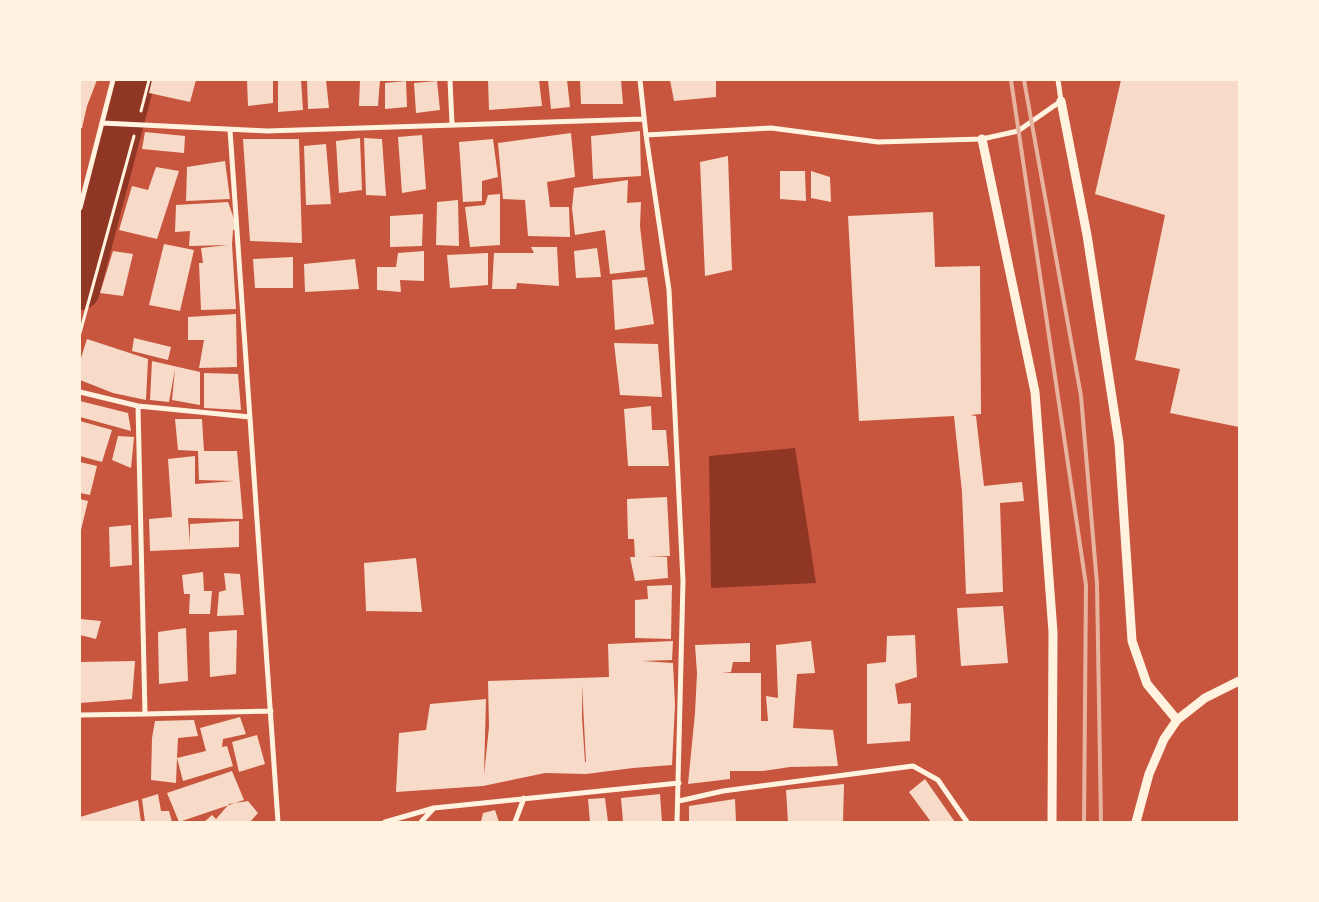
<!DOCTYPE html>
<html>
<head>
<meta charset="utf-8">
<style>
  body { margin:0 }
  #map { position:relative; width:1319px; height:902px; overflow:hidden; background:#c8553d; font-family:Ubuntu,sans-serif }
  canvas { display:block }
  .frame { position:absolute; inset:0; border:81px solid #fff3e0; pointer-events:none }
</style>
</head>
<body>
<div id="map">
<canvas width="1319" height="902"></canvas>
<div class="frame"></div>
</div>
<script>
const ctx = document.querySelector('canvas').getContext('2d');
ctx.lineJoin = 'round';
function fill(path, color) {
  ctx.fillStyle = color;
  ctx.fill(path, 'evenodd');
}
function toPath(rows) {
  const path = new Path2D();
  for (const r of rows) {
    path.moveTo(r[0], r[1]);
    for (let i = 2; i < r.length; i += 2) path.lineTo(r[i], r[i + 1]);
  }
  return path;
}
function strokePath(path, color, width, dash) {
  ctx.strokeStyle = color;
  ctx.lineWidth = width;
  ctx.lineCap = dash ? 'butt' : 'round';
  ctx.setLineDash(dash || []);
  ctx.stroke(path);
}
fill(toPath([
  [795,448,816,583,711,588,709,456]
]), '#8f3625');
strokePath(toPath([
  [80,290,135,80]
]), '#8f3625', 40);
fill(toPath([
  [80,80,97,80,87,106,82,128,80,128],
  [152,80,196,80,190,102,149,93],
  [247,80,273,80,273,103,248,106],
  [278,80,301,80,303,110,278,112],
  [307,80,326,80,329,108,308,109],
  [360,80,380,80,378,106,359,106],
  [488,80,539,80,542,106,489,110],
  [548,80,567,80,570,107,551,109],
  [580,80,621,80,623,104,581,104],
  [670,80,716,80,716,97,674,101],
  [1121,80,1239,80,1239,427,1170,413,1180,369,1135,360,1165,215,1095,194],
  [406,81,407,107,385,109,385,83],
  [437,81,440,110,416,113,414,83],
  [640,131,641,176,593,179,591,136],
  [145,132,185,136,184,153,142,149],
  [571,133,575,177,547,182,550,207,569,207,570,237,528,236,525,200,503,199,498,143],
  [422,135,426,189,402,193,398,137],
  [360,138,362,190,339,193,336,141],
  [364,138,382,139,386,196,366,195],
  [243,139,299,139,302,243,250,241],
  [493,139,498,177,482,181,482,201,463,202,459,142],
  [326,144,331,204,306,205,304,146],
  [728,156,732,270,705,276,700,162],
  [225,161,230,199,186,201,187,167],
  [156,167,179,171,157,239,119,230,132,186,148,190],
  [780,171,805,171,806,201,780,199],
  [811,171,830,177,831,202,811,198],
  [628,180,627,203,641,202,640,226,645,270,610,274,605,230,575,235,572,208,574,188],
  [500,194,500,245,470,247,465,207,485,205,488,195],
  [458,200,459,246,436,245,437,202],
  [228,202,238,230,233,230,232,244,236,309,201,310,199,263,203,263,201,248,228,245,189,246,190,231,175,232,176,205],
  [933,212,935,267,980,266,981,414,970,415,976,416,984,486,1022,482,1024,501,1000,503,1003,592,966,594,962,492,954,416,859,421,848,216],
  [423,214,422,246,390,247,390,216],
  [164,244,194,250,180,311,149,305],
  [531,247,557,247,559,286,517,283,516,289,492,289,494,253,534,253],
  [597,248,601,277,576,278,574,251],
  [113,251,133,254,123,296,100,293],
  [424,251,424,281,400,280,401,292,377,290,377,267,396,267,398,253],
  [488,253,488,285,450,288,447,255],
  [293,257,293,288,255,288,253,259],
  [355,259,359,289,305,292,304,264],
  [647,277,654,324,615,330,612,280],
  [236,314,237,367,199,368,204,340,188,340,188,317],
  [134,338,171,347,168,360,132,351],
  [87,339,148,359,146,400,113,393,80,380,80,361],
  [614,343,658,344,662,397,620,395],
  [152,361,200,372,200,405,172,400,175,369,169,402,150,400],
  [204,373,238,374,241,410,204,408],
  [80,401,128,413,131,431,80,417],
  [651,406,652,430,666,430,669,466,628,466,624,409],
  [175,419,202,419,204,451,237,451,243,519,188,518,190,544,190,524,239,521,239,547,150,551,149,519,172,517,168,459,195,456,195,484,234,481,199,480,198,451,178,450],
  [80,421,112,430,102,462,80,456],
  [118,436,134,437,131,468,112,460],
  [80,462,97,466,90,495,80,493],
  [667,497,670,556,648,557,667,557,668,578,635,581,630,557,635,557,634,539,628,539,627,499],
  [80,499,88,501,81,530,80,530],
  [131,525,132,565,110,567,109,527],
  [416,558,422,612,366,611,364,563],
  [203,572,204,591,212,591,210,614,189,614,190,594,184,594,182,575],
  [224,573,240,574,244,615,217,616,219,592,226,590],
  [672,585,671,639,635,638,635,600,648,599,647,586],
  [1003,606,1008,663,961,666,957,608],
  [80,619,101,621,96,639,80,635],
  [186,628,188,681,159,684,158,632],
  [237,630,236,674,210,677,209,632],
  [915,635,917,677,895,684,898,704,911,703,910,741,867,744,867,664,886,662,887,636],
  [673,641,672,660,642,661,673,663,675,705,672,765,633,768,586,774,545,773,483,786,396,792,399,733,426,730,430,704,486,699,484,775,489,727,488,681,609,677,608,644],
  [582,685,586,762,585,762,582,718],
  [811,641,815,673,797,674,793,728,833,730,838,766,790,767,763,771,730,771,730,779,688,784,695,713,697,673,695,645,750,643,750,662,733,662,731,672,722,673,761,673,761,721,768,721,766,696,778,698,776,645],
  [135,661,132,699,80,703,80,662],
  [240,717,246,734,223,739,222,747,227,746,233,766,183,781,177,758,176,783,151,780,152,738,155,721,194,720,198,736,178,738,177,758,206,751,200,728],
  [257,735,265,764,239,772,232,742],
  [232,771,244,800,179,822,167,793],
  [925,779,955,822,931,822,909,792],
  [844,784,843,822,788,822,786,790],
  [158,794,161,811,169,811,172,822,145,822,142,799],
  [660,794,662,822,623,822,621,798],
  [605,798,608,822,590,822,588,799],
  [735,799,736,822,689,822,689,806],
  [138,800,141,822,80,822,80,817],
  [248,801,258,813,250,822,204,822,212,815,216,819,229,804],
  [495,810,499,822,481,822,483,813]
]), '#f7dbc8');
strokePath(toPath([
  [141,111,149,80],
  [80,333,134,136]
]), '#fff3e0', 3);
strokePath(toPath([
  [450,80,452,124],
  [640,80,646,135,669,290,683,581,677,822],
  [102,123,267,131,644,119],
  [230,130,278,822],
  [646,135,771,128,878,142,982,139,1018,131,1061,101,1058,80],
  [80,208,113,80],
  [80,392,138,406,250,417],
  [145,714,271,711],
  [80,715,145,714,138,406],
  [679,801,723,791,913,766,938,780,967,822],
  [385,822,434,808,679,783],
  [421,822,434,808],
  [515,822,524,798]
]), '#fff3e0', 5);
strokePath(toPath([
  [1061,101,1087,235,1119,443,1132,641,1147,684,1177,720],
  [982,139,1035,392,1053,632,1052,822],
  [1136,822,1149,774,1164,739,1177,720,1205,698,1239,681]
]), '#fff3e0', 9);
strokePath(toPath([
  [1011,80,1086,585,1084,822],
  [1024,80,1081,396,1097,584,1101,822]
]), '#e9b49f', 4);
</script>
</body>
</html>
